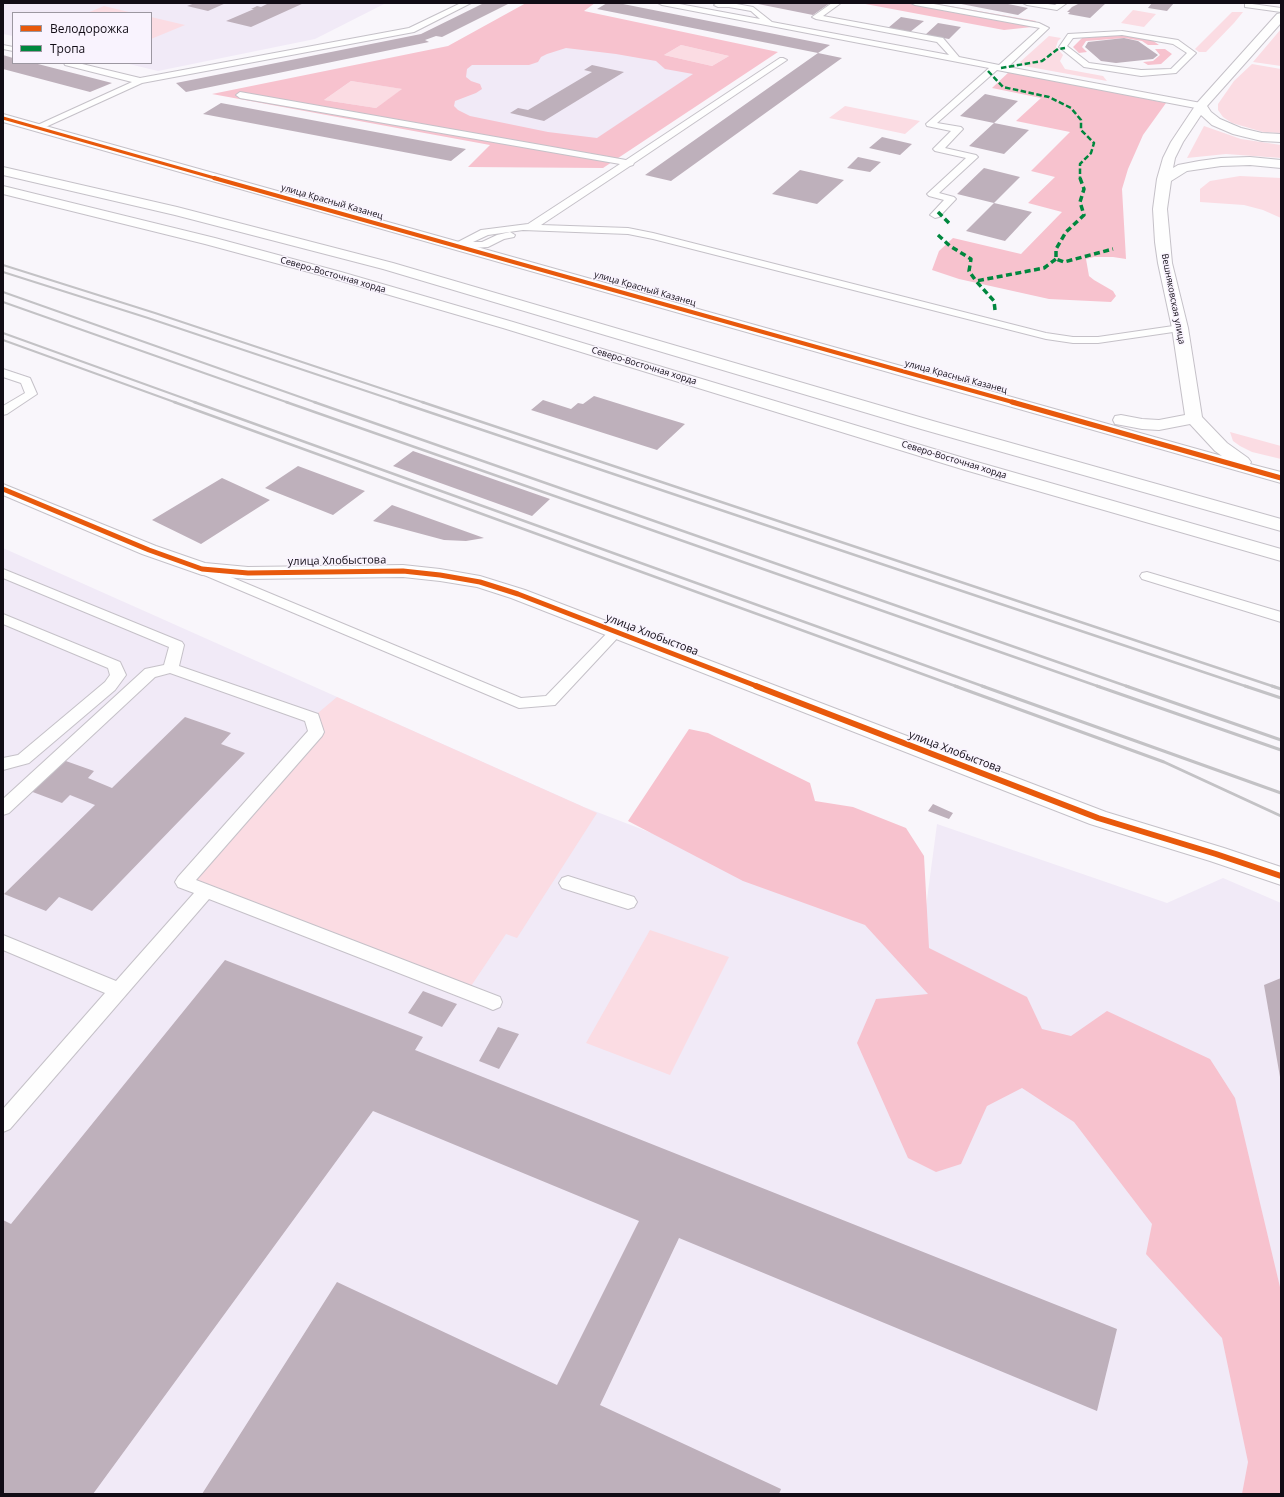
<!DOCTYPE html>
<html>
<head>
<meta charset="utf-8">
<style>
  body { margin:0 }
  #map { position:relative; width:1284px; height:1497px; overflow:hidden; background:#f9f6fb; font-family:"Open Sans",sans-serif }
  canvas { display:block }
  .frame { position:absolute; inset:0; border:4px solid #110c15; pointer-events:none }
  .legend { position:absolute; left:12px; top:12px; width:140px; height:52px; box-sizing:border-box; background:#f9f3fe; border:1px solid #9c97a1; margin:0; padding:5px 7px; list-style:none; font-size:12px; color:#110c15 }
  .legend li { display:flex; align-items:center; gap:8px; height:20px }
  .legend b { width:20px; border:1px solid #9c97a1 }
</style>
</head>
<body>
<div id="map">
<canvas width="1284" height="1497"></canvas>
<div class="frame"></div>
<ul class="legend">
<li><b style="height:5px;background:#e8590c"></b>Велодорожка</li>
<li><b style="height:5px;background:#00873e"></b>Тропа</li>
</ul>
</div>
<script>
const ctx = document.querySelector('canvas').getContext('2d');
ctx.lineJoin = 'round';
function fill(path, color) {
  ctx.fillStyle = color;
  ctx.fill(path, 'evenodd');
}
function toPath(rows) {
  const path = new Path2D();
  for (const r of rows) {
    path.moveTo(r[0], r[1]);
    for (let i = 2; i < r.length; i += 2) path.lineTo(r[i], r[i + 1]);
  }
  return path;
}
function strokePath(path, color, width, dash) {
  ctx.strokeStyle = color;
  ctx.lineWidth = width;
  ctx.lineCap = dash ? 'butt' : 'round';
  ctx.setLineDash(dash || []);
  ctx.stroke(path);
}
function label(font, color, halo, rows, align = 'center') {
  ctx.font = font + ' "Open Sans",sans-serif';
  ctx.lineWidth = 3;
  ctx.setLineDash([]);
  ctx.textBaseline = 'middle';
  ctx.strokeStyle = halo;
  ctx.fillStyle = color;
  for (const [text, x, y, turn = 0] of rows) {
    ctx.save();
    ctx.translate(x, y);
    ctx.rotate((+turn || 0) * Math.PI / 180);
    ctx.textAlign = isNaN(turn) ? turn : align;
    if (halo) ctx.strokeText(text, 0, 0);
    ctx.fillText(text, 0, 0);
    ctx.restore();
  }
}
fill(toPath([
  [3,3,386,3,315,39,158,71,125,63,151,63,151,13,13,13,13,36,3,34],
  [529,32,728,71,615,151,403,103],
  [3,548,584,807,922,937,937,824,1167,903,1223,878,1281,903,1281,1494,3,1494]
]), '#f1eaf7');
fill(toPath([
  [104,6,133,13,87,13],
  [1133,10,1156,14,1144,27,1121,23],
  [1232,12,1243,12,1234,23,1206,52,1199,52,1195,49],
  [151,17,185,25,151,39],
  [1281,29,1281,66,1253,62],
  [1049,36,1061,38,1058,41,1056,47,1063,55,1060,61,1065,69,1103,76,1107,81,1024,66,1020,62],
  [681,45,729,56,712,66,664,55],
  [1252,64,1281,69,1281,133,1263,132,1232,123,1223,117,1218,110,1218,104,1234,81],
  [351,81,403,89,376,108,324,100],
  [845,106,920,121,905,134,829,118],
  [1204,126,1241,139,1281,145,1281,158,1226,154,1187,158],
  [1240,176,1281,178,1281,218,1263,210,1244,205,1200,202,1200,189,1210,181],
  [1230,432,1281,446,1281,459,1252,452,1240,446,1233,441],
  [337,697,597,813,517,938,506,934,467,992,184,882,316,732,312,718],
  [650,930,729,957,670,1075,586,1043]
]), '#fbdce3');
fill(toPath([
  [526,3,595,3,584,11,778,52,603,168,468,167,490,145,212,94,448,46],
  [681,45,729,56,712,66,664,55],
  [566,48,616,54,656,61,665,69,693,74,597,138,548,132,470,116,458,110,454,106,455,101,476,93,482,89,480,84,471,81,466,77,467,69,472,65,529,65,538,62,541,57,547,54],
  [351,81,402,89,376,108,324,100],
  [860,3,932,3,1036,21,1032,27,1004,30],
  [1123,35,1152,40,1159,45,1148,45,1142,41,1125,38,1086,41,1082,47,1087,52,1079,53,1073,47,1082,38],
  [1155,49,1165,49,1172,54,1161,64,1148,65,1143,62,1153,61,1160,55],
  [1010,71,1166,103,1143,135,1128,169,1122,189,1126,259,1113,257,1094,257,1086,259,1089,276,1094,280,1113,291,1116,296,1111,302,1049,299,959,279,932,270,939,251,953,238,1021,254,1062,212,1028,203,1055,177,1031,171,1070,132,1016,121,1041,98,992,88],
  [689,729,708,733,810,783,815,801,853,807,906,828,924,856,929,948,1027,997,1042,1029,1071,1036,1107,1011,1210,1059,1235,1098,1280,1287,1281,1494,1242,1494,1248,1462,1222,1338,1146,1254,1152,1224,1074,1122,1022,1088,987,1106,961,1164,936,1172,908,1158,857,1043,876,999,928,994,865,925,743,881,628,821]
]), '#f7c2ce');
fill(toPath([
  [195,3,226,3,208,11,187,6],
  [269,3,304,3,251,27,226,21,254,9,251,9,257,6,261,7],
  [484,3,510,3,442,37,436,36,425,40,429,42,186,92,176,83,421,34],
  [607,3,618,3,830,45,818,53,597,9],
  [753,3,830,3,813,15],
  [956,3,1003,3,1028,8,1018,15],
  [1080,3,1106,3,1090,18,1068,14,1070,12,1067,12,1072,7],
  [1152,3,1174,3,1167,11,1148,8],
  [901,17,924,21,910,32,888,28],
  [938,23,961,27,949,39,925,35],
  [1124,38,1138,41,1158,55,1153,59,1116,63,1101,61,1085,47,1088,42],
  [818,53,842,58,671,181,645,175],
  [3,55,13,58,13,63,34,63,112,83,90,92,3,69],
  [592,65,624,72,544,121,510,113,518,108,528,110,592,72,584,70],
  [985,94,1018,101,994,123,1029,130,1004,154,969,146,994,123,960,116],
  [221,103,466,149,451,161,203,114],
  [882,137,912,144,900,155,869,148],
  [858,157,881,162,870,172,847,168],
  [984,168,1020,177,994,203,957,194],
  [800,170,844,180,817,204,772,194],
  [994,203,1032,212,1005,241,966,231],
  [594,396,639,410,685,424,657,450,531,410,543,400,571,409,578,403,583,404],
  [413,451,550,499,532,516,393,466],
  [298,466,365,491,333,515,265,488],
  [222,478,270,500,201,544,152,520],
  [392,505,484,538,466,541,444,540,373,521],
  [185,717,231,733,221,744,245,753,92,911,59,897,46,911,4,894,95,805,70,795,62,803,30,791,63,760,94,771,88,778,112,788],
  [933,804,953,813,949,819,928,811],
  [225,960,423,1037,415,1050,1117,1329,1097,1411,679,1238,600,1405,781,1489,779,1494,202,1494,337,1282,557,1385,639,1221,373,1111,93,1494,3,1494,3,1220,11,1224],
  [1281,978,1281,1076,1280,1077,1264,985],
  [423,991,457,1004,442,1027,408,1013],
  [498,1027,519,1034,499,1069,479,1061]
]), '#beb0bb');
const service = toPath([
  [461,3,471,3,414,32,142,83,39,130,33,130,31,128,132,82,65,65,64,63,78,63,140,78,409,28,461,3],
  [658,3,674,3,760,19,751,11,729,7,718,7,714,5,717,3,731,3,753,7,772,22,949,55,937,42,816,19,812,17,832,3,841,3,823,16,943,38,959,57,999,65,1040,28,915,5,911,3,928,3,1039,23,1049,28,1008,67,1201,103,1205,106,1201,109,997,70,937,123,961,127,963,129,945,148,976,155,978,157,939,193,954,197,956,199,939,217,935,218,930,215,944,200,929,196,927,194,966,158,935,151,933,149,951,131,927,126,926,124,989,68,662,5,658,3],
  [1023,3,1041,3,1055,5,1058,3,1067,3,1057,10,1027,5,1023,3],
  [1245,3,1281,8,1281,12,1245,7,1245,3],
  [1122,31,1178,40,1196,53,1176,73,1141,76,1084,67,1059,47,1068,34,1122,31],
  [1122,35,1173,44,1187,53,1171,69,1141,70,1089,63,1067,46,1073,38,1122,35],
  [3,45,13,47,13,51,3,49,3,45],
  [780,58,783,58,787,60,634,163,633,165,630,166,541,225,628,228,653,233,1046,333,1073,337,1098,337,1180,325,1184,326,1186,328,1184,330,1180,331,1098,343,1073,343,1046,339,653,239,628,234,523,230,488,235,473,242,482,242,497,235,510,232,515,235,514,237,504,239,488,247,458,249,454,248,453,246,454,244,481,230,528,224,620,164,240,98,236,95,240,92,626,160,780,58],
  [3,369,30,378,37,394,7,414,3,415,3,406,25,393,21,383,3,377,3,369],
  [202,565,521,698,546,696,611,629,616,627,621,629,623,632,555,705,519,708,197,572,195,569,197,566,202,565],
  [3,569,182,642,184,645,179,666,318,714,324,732,322,736,196,880,500,997,502,1002,500,1007,493,1010,486,1007,209,899,10,1129,3,1132,3,1109,105,993,3,950,3,935,116,981,194,893,178,887,175,882,178,877,308,731,305,721,170,673,155,677,9,813,3,815,3,799,145,669,164,665,169,647,3,578,3,569],
  [1147,572,1281,612,1281,622,1142,579,1140,576,1142,573,1147,572],
  [3,614,120,662,126,675,115,690,29,763,3,770,3,758,18,755,105,682,110,675,108,668,3,624,3,614],
  [568,876,634,897,637,902,634,907,628,909,562,888,559,883,562,878,568,876]
]);
const minor = toPath([
  [1281,13,1281,23,1207,106,1211,112,1220,119,1241,128,1262,133,1281,134,1281,142,1262,141,1233,134,1212,125,1201,115,1183,142,1175,158,1173,168,1178,165,1199,161,1221,158,1250,157,1281,160,1281,168,1250,165,1221,166,1187,171,1171,181,1167,209,1172,263,1188,328,1202,417,1227,443,1248,458,1251,462,1250,464,1281,472,1281,483,3,122,3,114,1222,456,1215,451,1190,424,1159,430,1142,429,1121,425,1115,424,1113,420,1115,416,1121,415,1142,419,1159,420,1185,415,1172,328,1158,263,1155,242,1153,209,1157,179,1163,158,1171,142,1197,103,1277,14,1281,13],
  [3,484,156,546,205,563,248,567,403,565,440,569,480,576,525,590,1106,812,1224,848,1281,867,1281,885,1210,861,1090,824,511,598,477,587,440,581,403,577,248,579,202,575,142,554,3,495,3,484]
]);
const primary = toPath([
  [3,167,177,207,393,263,933,421,1281,519,1281,531,921,429,383,269,175,215,3,175,3,167],
  [3,186,215,238,341,272,513,322,977,462,1281,549,1281,561,965,470,503,328,331,278,205,244,3,194,3,186]
]);
strokePath(service, '#c5c1c8', 2);
strokePath(minor, '#c5c1c8', 2);
strokePath(primary, '#c5c1c8', 2);
fill(service, '#fefefe');
fill(minor, '#fefefe');
fill(primary, '#fefefe');
strokePath(toPath([
  [3,265,155,313,425,403],
  [3,272,148,318,402,403],
  [3,292,317,403],
  [3,302,289,403],
  [3,333,197,403],
  [3,340,177,403]
]), '#c3c2c5', 2);
strokePath(toPath([
  [174,402,958,687],
  [194,402,985,687],
  [286,402,1100,687],
  [314,402,1129,687],
  [399,402,1248,687],
  [422,402,1275,687]
]), '#c3c2c5', 2.5);
strokePath(toPath([
  [955,686,1164,762,1281,816],
  [982,686,1281,793],
  [1097,686,1281,750],
  [1126,686,1281,740],
  [1245,686,1281,698],
  [1272,686,1281,689]
]), '#c3c2c5', 3);
strokePath(toPath([
  [1001,68,1042,61,1058,49,1065,48],
  [988,71,1003,87,1049,97,1071,108,1081,120,1081,130,1094,143,1091,153,1080,164,1080,179]
]), '#00873e', 2.5, [5.5, 2.5]);
strokePath(toPath([
  [1080,178,1084,189,1080,202,1084,215,1066,232,1056,249,1056,259,1064,262,1113,249],
  [938,212,949,223],
  [938,235,950,246,971,259,969,271,976,281],
  [995,310,994,301,976,281,1044,268,1056,259]
]), '#00873e', 3.5, [6, 3.5]);
strokePath(toPath([
  [3,118,218,179]
]), '#e8590c', 3);
strokePath(toPath([
  [214,178,1016,403]
]), '#e8590c', 4);
strokePath(toPath([
  [1012,402,1281,478],
  [3,489,149,550,202,569,248,573,403,571,440,575,480,582,518,594,759,687]
]), '#e8590c', 5);
strokePath(toPath([
  [756,686,1098,818,1216,854,1281,876]
]), '#e8590c', 6);
label('9px', '#110c15', '#f9f3fe', [
  ["улица Красный Казанец",332,202,16],
  ["Северо-Восточная хорда",333,275,16],
  ["улица Красный Казанец",645,289,16],
  ["Вешняковская улица",1173,299,79],
  ["Северо-Восточная хорда",644,366,17],
  ["улица Красный Казанец",956,377,15],
  ["Северо-Восточная хорда",954,460,17]
]);
label('11px', '#110c15', '#f9f3fe', [
  ["улица Хлобыстова",337,561,-1],
  ["улица Хлобыстова",652,635,21],
  ["улица Хлобыстова",955,752,21]
]);
</script>
</body>
</html>
